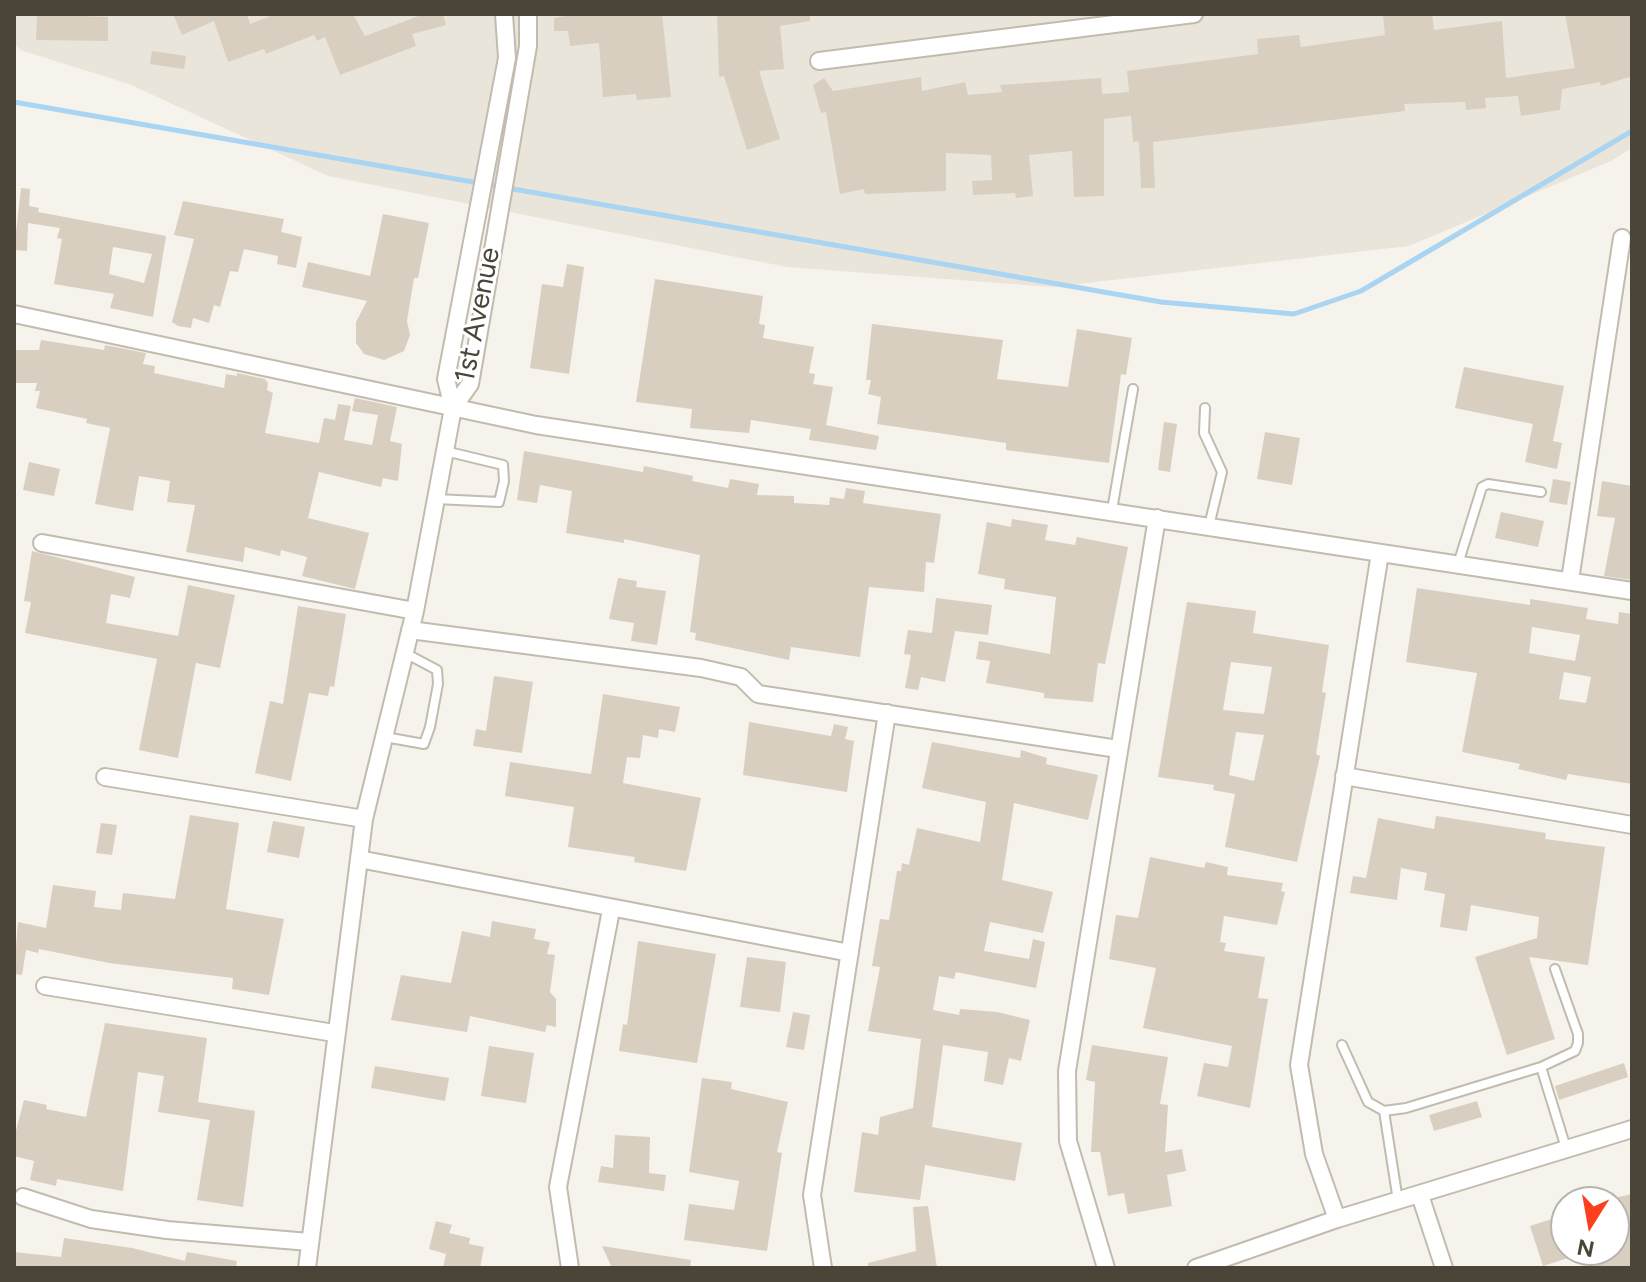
<!DOCTYPE html>
<html>
<head>
<meta charset="utf-8">
<style>
  body { margin:0 }
  #map { position:relative; width:1646px; height:1282px; overflow:hidden; background:#f6f3ec; font-family:Figtree,sans-serif }
  canvas { display:block }
  .frame { position:absolute; inset:0; border:16px solid #4b4439; pointer-events:none }
  .north { position:absolute; left:1550px; top:1186px; width:80px; height:80px; box-sizing:border-box; background:#fff; border:2px solid #b7b4b0; border-radius:50%; rotate:191deg; font-size:22px; font-weight:700; line-height:32px; text-align:center; color:#4b4439 }
  .north::after { content:''; display:block; margin:auto; width:28px; height:36px; background:#fc3f1d; clip-path:polygon(50% 0,100% 100%,50% 72%,0 100%) }
</style>
</head>
<body>
<div id="map">
<canvas width="1646" height="1282"></canvas>
<div class="frame"></div>
<div class="north">N</div>
</div>
<script>
const ctx = document.querySelector('canvas').getContext('2d');
ctx.lineJoin = 'round';
function fill(path, color) {
  ctx.fillStyle = color;
  ctx.fill(path, 'evenodd');
}
function toPath(rows) {
  const path = new Path2D();
  for (const r of rows) {
    path.moveTo(r[0], r[1]);
    for (let i = 2; i < r.length; i += 2) path.lineTo(r[i], r[i + 1]);
  }
  return path;
}
function strokePath(path, color, width, dash) {
  ctx.strokeStyle = color;
  ctx.lineWidth = width;
  ctx.lineCap = dash ? 'butt' : 'round';
  ctx.setLineDash(dash || []);
  ctx.stroke(path);
}
function label(font, color, halo, rows, align = 'center') {
  ctx.font = font + ' Figtree,sans-serif';
  ctx.lineWidth = 6;
  ctx.setLineDash([]);
  ctx.textBaseline = 'middle';
  ctx.strokeStyle = halo;
  ctx.fillStyle = color;
  for (const [text, x, y, turn = 0] of rows) {
    ctx.save();
    ctx.translate(x, y);
    ctx.rotate((+turn || 0) * Math.PI / 180);
    ctx.textAlign = isNaN(turn) ? turn : align;
    if (halo) ctx.strokeText(text, 0, 0);
    ctx.fillText(text, 0, 0);
    ctx.restore();
  }
}
fill(toPath([
  [14,14,1632,14,1632,148,1611,161,1409,246,1052,287,787,267,328,176,129,84,20,50,14,42]
]), '#eae5da');
strokePath(toPath([
  [14,102,1161,302,1294,314,1361,291,1632,131]
]), '#a9d4f2', 5);
fill(toPath([
  [37,14,108,17,108,41,36,40],
  [173,14,247,14,250,24,276,14,353,14,365,36,424,14,443,14,446,25,412,34,416,46,340,75,325,37,317,41,314,35,266,54,264,49,228,62,214,21,182,35],
  [578,14,662,14,671,97,637,100,636,94,603,97,599,43,570,46,568,31,554,31,554,18],
  [717,14,810,14,810,21,780,26,784,69,759,71,780,139,747,150,724,76,719,77],
  [1395,14,1432,14,1434,30,1502,21,1506,78,1575,68,1565,14,1632,14,1632,76,1601,86,1600,82,1562,89,1560,110,1521,116,1518,96,1485,98,1486,108,1466,110,1465,102,1404,104,1405,111,1153,142,1155,188,1141,188,1139,141,1133,142,1131,116,1104,119,1104,196,1074,197,1072,151,1029,155,1033,196,1016,198,1015,193,973,195,972,181,992,180,991,155,946,153,946,191,865,194,864,189,840,194,826,112,821,113,813,85,824,78,833,91,921,77,922,91,965,82,968,95,1002,92,1000,85,1101,78,1102,94,1129,92,1127,71,1258,54,1257,39,1299,35,1301,47,1385,35,1383,15],
  [152,51,186,56,184,69,150,64],
  [21,188,30,189,29,206,39,208,38,212,166,236,153,317,110,308,114,294,54,284,62,239,57,238,60,228,28,223,27,251,14,250],
  [113,247,152,254,144,283,109,274],
  [183,201,284,219,281,232,302,237,296,268,277,264,278,256,244,249,238,272,230,271,220,307,214,305,209,323,193,318,191,328,178,326,172,322,194,239,174,235],
  [383,214,429,223,418,278,414,278,407,321,410,335,404,351,384,360,364,354,356,343,356,322,367,301,302,287,308,262,370,276],
  [567,264,584,267,569,374,530,368,542,284,563,287],
  [655,279,763,296,759,324,765,325,763,338,814,347,809,373,815,374,813,384,833,387,826,425,879,436,876,450,809,440,811,429,751,420,749,433,690,428,692,409,636,402],
  [872,324,1003,340,997,379,1068,387,1077,329,1132,338,1126,375,1121,374,1109,463,1006,450,1006,443,877,424,881,397,868,394,871,380,866,380],
  [41,340,104,350,105,345,146,353,143,364,155,366,154,373,224,388,226,374,237,376,237,373,265,379,268,383,267,390,273,393,265,433,319,443,324,418,335,420,338,404,351,406,344,440,372,445,378,415,352,411,355,398,397,407,390,441,402,444,398,481,383,478,381,487,319,472,308,518,369,533,355,589,302,576,307,557,281,550,280,556,245,547,243,562,186,552,195,505,167,502,170,481,139,476,133,511,95,504,110,428,86,423,87,419,36,408,40,391,35,391,37,383,14,383,14,350,39,350],
  [1464,367,1564,386,1553,441,1562,443,1557,469,1525,462,1533,424,1455,408],
  [1164,422,1177,424,1170,472,1158,470],
  [1265,432,1300,438,1292,485,1257,479],
  [524,451,643,472,644,466,693,476,692,481,728,488,730,479,759,484,757,495,794,496,794,503,829,505,830,497,844,499,846,488,865,491,863,503,941,514,934,563,926,562,924,592,869,587,860,657,791,647,789,660,695,640,696,633,690,632,700,555,624,539,624,543,566,533,572,491,540,485,537,503,517,500],
  [29,462,60,469,54,496,23,490],
  [1553,479,1571,482,1567,505,1549,502],
  [1602,481,1632,486,1632,580,1604,576,1615,518,1597,516],
  [1501,512,1544,521,1538,547,1495,538],
  [1012,519,1048,525,1045,540,1075,545,1077,537,1128,547,1105,664,1098,663,1093,702,1044,698,1044,693,986,683,990,661,976,659,979,641,1050,654,1056,597,1004,589,1005,579,978,574,987,522,1011,527],
  [32,551,135,577,130,598,111,594,106,623,178,636,188,585,235,595,220,668,196,663,178,758,139,750,157,659,25,633,31,602,24,601],
  [618,578,637,581,636,587,666,591,657,645,631,641,634,623,609,619],
  [1417,588,1530,605,1530,599,1588,608,1586,619,1618,624,1619,612,1632,614,1632,784,1568,774,1566,780,1518,769,1520,764,1462,752,1477,673,1406,662],
  [1532,627,1580,635,1575,661,1529,653],
  [1564,672,1591,677,1586,703,1559,699],
  [936,598,992,605,988,635,955,631,945,682,921,677,918,690,905,688,911,655,904,654,908,630,932,633],
  [1187,602,1256,611,1253,633,1329,645,1322,692,1326,693,1316,754,1320,756,1297,862,1225,847,1235,794,1213,790,1214,785,1158,777],
  [1231,662,1272,667,1264,714,1223,710],
  [1236,732,1264,735,1254,781,1229,775],
  [298,606,346,614,334,687,330,686,328,696,309,693,291,781,255,773,270,701,283,704],
  [494,676,533,682,522,753,473,746,476,729,486,731],
  [603,694,680,707,675,732,659,729,658,738,643,735,640,758,627,757,623,783,701,798,686,871,634,862,635,857,568,847,574,807,505,796,510,762,591,774],
  [749,722,831,736,834,724,848,727,845,739,854,741,847,792,743,775],
  [932,742,1020,758,1021,750,1047,758,1046,764,1098,775,1088,820,1014,803,1002,880,1053,892,1043,933,990,922,984,951,1029,959,1033,939,1045,942,1036,988,956,972,954,979,939,976,933,1010,959,1015,960,1009,997,1012,1030,1020,1021,1061,1009,1058,1003,1085,984,1081,988,1052,943,1045,932,1127,1022,1143,1015,1181,925,1165,920,1200,854,1192,862,1132,878,1135,880,1117,913,1108,921,1039,868,1031,880,967,872,966,880,919,889,920,897,871,901,871,902,863,909,865,917,828,980,842,986,802,922,788],
  [190,815,239,823,226,909,284,919,269,995,232,989,233,978,109,963,39,949,38,953,26,950,22,975,14,974,18,922,46,928,53,885,96,891,94,907,121,910,123,893,175,899],
  [1436,816,1546,833,1545,839,1605,847,1588,965,1529,957,1555,1039,1507,1055,1475,957,1537,938,1539,917,1471,905,1467,931,1440,927,1445,894,1424,890,1427,873,1401,868,1397,900,1350,893,1353,876,1366,878,1378,818,1434,829],
  [273,821,305,827,299,858,267,852],
  [101,823,117,825,112,855,96,853],
  [1150,857,1204,868,1206,862,1228,867,1227,875,1283,883,1281,891,1285,892,1277,925,1224,916,1220,942,1226,943,1224,951,1265,957,1258,998,1268,999,1250,1108,1197,1096,1204,1063,1228,1067,1232,1046,1143,1028,1156,968,1109,959,1116,915,1138,918],
  [492,921,536,929,534,939,550,942,547,954,555,955,550,992,556,999,556,1027,547,1025,545,1032,470,1016,467,1032,391,1020,401,975,451,983,462,931,490,937],
  [638,941,716,954,697,1063,619,1051,623,1024,627,1025],
  [747,957,786,962,780,1012,740,1007],
  [793,1012,810,1015,804,1050,786,1047],
  [105,1023,207,1038,198,1102,255,1111,243,1207,197,1200,210,1120,158,1112,164,1076,138,1072,123,1191,57,1179,56,1186,30,1180,34,1161,14,1156,14,1138,24,1100,47,1105,46,1109,86,1117],
  [1092,1045,1168,1057,1160,1104,1168,1105,1165,1152,1182,1149,1186,1171,1167,1175,1172,1206,1128,1214,1124,1193,1108,1196,1100,1152,1091,1152,1095,1082,1086,1080],
  [489,1046,534,1053,526,1103,481,1096],
  [1624,1063,1628,1077,1559,1100,1555,1086],
  [375,1066,449,1078,445,1101,371,1088],
  [702,1078,732,1082,731,1089,788,1102,777,1152,782,1153,767,1251,684,1240,689,1204,734,1210,739,1181,689,1172],
  [1477,1101,1482,1117,1434,1131,1429,1115],
  [615,1135,650,1137,649,1173,666,1175,664,1191,598,1182,601,1166,613,1168],
  [1632,1194,1632,1268,1598,1268,1594,1254,1614,1250,1614,1198],
  [928,1206,937,1268,868,1268,868,1263,916,1251,913,1207],
  [1555,1218,1568,1258,1543,1266,1530,1226],
  [436,1221,452,1225,449,1233,470,1238,469,1244,484,1247,480,1268,443,1268,446,1254,429,1249],
  [64,1238,132,1248,185,1261,187,1252,237,1261,236,1268,14,1268,14,1252,61,1257],
  [602,1246,691,1260,690,1268,612,1268]
]), '#d8cfc1');
const service = toPath([
  [1205,408,1204,433,1222,472,1209,526],
  [436,499,499,502,504,481,503,465,445,451],
  [1112,510,1133,389],
  [1458,564,1482,487,1488,484,1541,492],
  [385,737,424,744,430,727,438,684,437,670,405,653],
  [1342,1045,1368,1102,1384,1111,1406,1108,1541,1067,1575,1051,1578,1043,1578,1034,1555,969],
  [1541,1067,1566,1148],
  [1384,1111,1398,1201]
]);
const minor = toPath([
  [528,14,528,46,470,384,453,408,415,611,364,819,359,859,850,953],
  [819,61,1194,14],
  [14,314,536,425,1632,591],
  [453,408,446,379,507,58,504,14],
  [42,543,415,611],
  [1570,580,1622,238],
  [410,630,701,668,741,677,758,694,1118,749],
  [1344,776,1632,825],
  [105,777,364,819],
  [45,986,334,1033],
  [1420,1195,1444,1268],
  [23,1197,91,1219,167,1230,309,1242],
  [1337,1219,1314,1154,1299,1065,1380,553],
  [307,1268,359,859],
  [570,1268,558,1187,611,910],
  [823,1268,812,1195,887,713],
  [1106,1268,1068,1141,1067,1071,1157,518],
  [1196,1268,1337,1219,1632,1129]
]);
strokePath(service, '#c2bbae', 12);
strokePath(minor, '#c2bbae', 20);
strokePath(service, '#fff', 8);
strokePath(minor, '#fff', 16);
label('28px', '#4b4439', '#fff', [
  ["1st Avenue",478,315,-79]
]);
</script>
</body>
</html>
